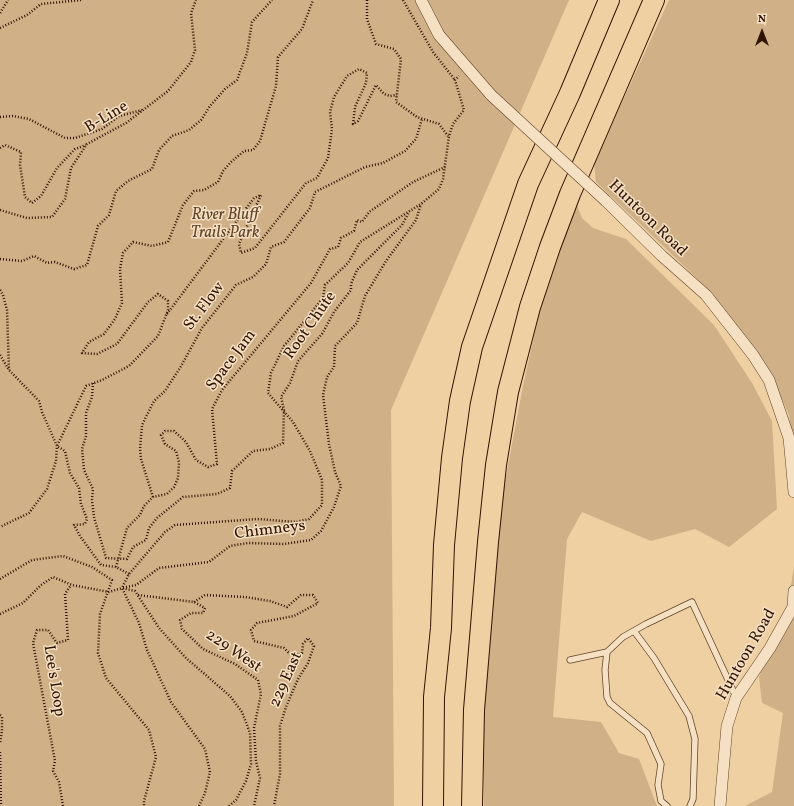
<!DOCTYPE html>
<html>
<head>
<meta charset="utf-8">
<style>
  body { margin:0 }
  #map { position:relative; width:794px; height:806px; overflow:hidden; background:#efd0a2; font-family:Vollkorn,serif }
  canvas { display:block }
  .north { position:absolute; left:742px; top:12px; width:40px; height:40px; -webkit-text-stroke:3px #f5e0c3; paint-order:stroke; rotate:0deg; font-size:11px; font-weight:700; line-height:16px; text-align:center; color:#301301 }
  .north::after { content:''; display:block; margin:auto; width:14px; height:18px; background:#301301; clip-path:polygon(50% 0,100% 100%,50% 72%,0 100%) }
</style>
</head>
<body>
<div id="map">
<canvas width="794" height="806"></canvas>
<div class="north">N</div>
</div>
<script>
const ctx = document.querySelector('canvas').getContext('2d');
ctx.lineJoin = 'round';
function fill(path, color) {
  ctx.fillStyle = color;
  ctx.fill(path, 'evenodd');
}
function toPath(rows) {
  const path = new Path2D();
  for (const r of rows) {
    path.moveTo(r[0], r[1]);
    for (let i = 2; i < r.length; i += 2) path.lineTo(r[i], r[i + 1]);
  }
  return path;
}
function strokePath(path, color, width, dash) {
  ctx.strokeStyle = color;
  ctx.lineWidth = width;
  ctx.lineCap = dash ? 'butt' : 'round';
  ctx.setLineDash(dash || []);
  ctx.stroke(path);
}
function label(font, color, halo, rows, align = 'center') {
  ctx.font = font + ' Vollkorn,serif';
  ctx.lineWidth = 3;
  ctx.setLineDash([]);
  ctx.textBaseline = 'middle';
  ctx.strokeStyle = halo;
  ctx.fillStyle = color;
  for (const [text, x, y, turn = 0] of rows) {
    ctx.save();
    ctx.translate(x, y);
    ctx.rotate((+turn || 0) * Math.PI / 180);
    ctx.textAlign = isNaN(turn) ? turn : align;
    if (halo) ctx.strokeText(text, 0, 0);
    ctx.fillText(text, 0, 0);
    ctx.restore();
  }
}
fill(toPath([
  [0,0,569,0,391,410,394,806,0,806],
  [669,0,794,0,794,448,789,415,767,366,708,289,596,182,594,163],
  [576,203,582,218,593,228,626,239,714,325,752,383,772,421,777,509,729,547,695,529,651,541,582,512,567,539,553,717,601,722,619,753,639,759,657,806,484,806,484,687,497,524,523,386,543,296],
  [794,567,794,806,745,806,772,792,783,713,762,703,759,677,788,603]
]), '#cfb087');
const service = toPath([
  [634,631,654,658,689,716,695,739,693,799,690,806],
  [607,652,605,670,607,697,610,703,647,733,661,764,658,785,661,801,667,806],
  [570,660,607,652,623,637,646,624,692,602,736,697]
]);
const minor = toPath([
  [421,0,439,35,491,95],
  [606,201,662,256,706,295,753,355,769,380,789,438,794,492],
  [720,806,727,726,736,698,770,648,793,607,794,591]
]);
const motorway = toPath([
  [433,806,434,697,441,628,444,545,452,458,460,401,472,347,528,184,570,93,609,0],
  [472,806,474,710,488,542,496,465,508,392,530,307,550,247,570,194,654,0]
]);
strokePath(service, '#604229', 7);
strokePath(minor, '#604229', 12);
strokePath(motorway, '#301301', 22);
strokePath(toPath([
  [367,0,367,19,376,44,394,49,401,59,396,102,417,117,439,124,448,136],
  [403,0,433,52,455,80],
  [0,13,8,0],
  [0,28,27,15,41,4,81,0],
  [0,117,13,116,29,119,65,138,75,138,102,129,119,116,142,110],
  [0,148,5,145,21,152,20,165,25,197,32,203,41,196,57,168,75,149,86,145],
  [0,210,27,218,52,217,65,199,71,168,87,144,126,123,168,91,191,62,195,50,191,13,196,0],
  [0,259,22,261,34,256,47,263,55,262,74,269,87,265,98,226,109,215,116,191,128,181,152,169,159,150,172,136,189,130,201,120,210,106,225,89,237,80,247,53,252,22,272,0],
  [0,290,3,295,7,310,9,370],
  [167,314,254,198,261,195,239,244,241,253,255,248,306,183,317,178,328,158,332,129,330,112,334,97,347,76,359,69,367,73,366,83,355,107,353,124,358,121,376,85,384,94,390,96,397,95],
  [0,355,9,370,39,401,42,412,57,446,56,461,47,489,29,513,0,527],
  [93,383,92,397,86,413,86,436,82,449,84,470,93,489,92,500,94,517,106,558,127,559,133,547,146,540,149,528,157,518,183,497,217,494,230,488,232,471,253,451,270,449,283,443,284,410,281,397,290,383,298,361,322,334,334,312,351,290,351,284,357,270,402,225,409,212],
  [153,497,141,459,140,449,142,425,154,401,165,391,180,368,202,328,236,285,253,277,266,264,271,247,284,242,310,208,315,192,365,167,383,163,405,151,416,139,422,119],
  [116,567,127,528,140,515,144,506,153,497,167,494,174,487,178,478,179,462,176,451,165,444,161,435,165,431,174,431,186,442,196,460,208,467,217,464,212,409,222,390,311,283,330,249,338,247,341,238,354,231,357,220,362,222,369,212,413,182,445,167],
  [129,574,116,567,101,565,80,536,74,525,85,524,87,519,81,504,79,488,70,473,65,451,57,446,86,386,102,380,129,366,158,336,168,310,168,301,158,294,148,302,117,344,97,354,82,353,89,342,104,334,115,319,122,303,120,269,123,253,133,242,152,246,168,242,183,205,194,191,204,190,218,182,223,171,231,162,244,151,253,150,260,141,276,86,278,57,302,29,313,0],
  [0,579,32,560,63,556,92,567,112,580,100,614,98,653,106,678,149,730,156,757,144,801,144,806],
  [138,595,194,602,205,608,203,613,191,613,180,620,182,629,203,649,235,664,258,680,261,694,254,728,256,761,260,778,254,806],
  [194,602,205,595,245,597,270,601,287,607,301,595,313,595,318,603,294,616,257,623,251,630,254,641,284,648,288,652,298,655,302,653,303,644,308,638,314,646,308,663,298,679,286,707,280,726,280,774,274,806],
  [0,614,23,603,41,585,53,577,72,585,109,592,122,588],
  [0,715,2,717,2,731,0,743],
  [0,752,1,806],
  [63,806,59,782,53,771,55,761,33,643,37,630,48,630,57,643,68,640,65,594,71,585],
  [199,806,205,793,210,772,205,749,171,702,147,650,139,623,122,588,129,574,165,532,175,525,257,519,296,522,309,519,322,505,322,480,310,451,293,422,268,393,271,373,284,346,323,298,325,285,348,263,360,242,421,204,439,189,443,179,449,136,453,124,464,110,455,80,459,76],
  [229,806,236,800,246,781,251,764,250,733,242,712,230,696,186,658,159,628,135,591,122,588,136,585,159,568,209,562,230,546,248,543,284,544,311,540,321,531,334,507,341,486,335,472,329,444,323,395,327,377,334,367,335,346,357,323,365,296,386,261,416,220,421,204]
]), '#301301', 2.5, [1, 2]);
strokePath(service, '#f5e0c3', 5.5);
strokePath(minor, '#f5e0c3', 11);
strokePath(motorway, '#efd0a2', 20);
const minorBridge = toPath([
  [491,95,606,201]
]);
strokePath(minorBridge, '#604229', 12, []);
strokePath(minorBridge, '#f5e0c3', 11);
label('16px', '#301301', '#f5e0c3', [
  ["B-Line",107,118,-31],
  ["Huntoon Road",647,219,44],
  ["St. Flow",205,307,-53],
  ["Root Chute",311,326,-55],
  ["Space Jam",232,361,-53],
  ["Chimneys",270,531,-7],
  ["229 West",233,652,34],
  ["Huntoon Road",747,655,-60],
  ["229 East",287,680,-66],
  ["Lee's Loop",53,681,81]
]);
label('italic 16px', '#604229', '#f5e0c3', [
  ["River Bluff",225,216],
  ["Trails Park",225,234]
]);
</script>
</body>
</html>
